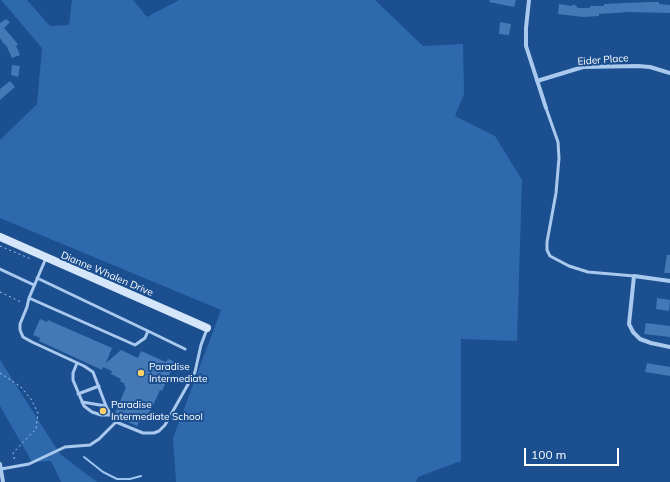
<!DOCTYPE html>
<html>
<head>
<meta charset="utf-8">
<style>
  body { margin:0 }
  #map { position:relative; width:670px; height:482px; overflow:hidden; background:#1b4f8f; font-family:Mulish,sans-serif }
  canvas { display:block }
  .scale { position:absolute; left:524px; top:448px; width:95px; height:18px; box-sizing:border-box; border:2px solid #fff; border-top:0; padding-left:5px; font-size:12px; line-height:14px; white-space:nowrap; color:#fff; -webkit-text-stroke:3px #1b4f8f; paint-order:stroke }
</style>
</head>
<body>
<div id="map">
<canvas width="670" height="482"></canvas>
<div class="scale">100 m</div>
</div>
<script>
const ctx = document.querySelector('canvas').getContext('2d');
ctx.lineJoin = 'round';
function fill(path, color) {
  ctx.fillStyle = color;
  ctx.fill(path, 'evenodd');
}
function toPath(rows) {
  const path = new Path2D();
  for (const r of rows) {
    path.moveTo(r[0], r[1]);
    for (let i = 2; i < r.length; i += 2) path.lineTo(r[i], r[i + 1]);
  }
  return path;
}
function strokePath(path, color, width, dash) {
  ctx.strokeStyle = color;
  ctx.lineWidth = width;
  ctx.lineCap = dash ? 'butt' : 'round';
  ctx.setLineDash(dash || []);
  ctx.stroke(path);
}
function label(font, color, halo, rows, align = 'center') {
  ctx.font = font + ' Mulish,sans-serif';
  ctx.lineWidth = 4;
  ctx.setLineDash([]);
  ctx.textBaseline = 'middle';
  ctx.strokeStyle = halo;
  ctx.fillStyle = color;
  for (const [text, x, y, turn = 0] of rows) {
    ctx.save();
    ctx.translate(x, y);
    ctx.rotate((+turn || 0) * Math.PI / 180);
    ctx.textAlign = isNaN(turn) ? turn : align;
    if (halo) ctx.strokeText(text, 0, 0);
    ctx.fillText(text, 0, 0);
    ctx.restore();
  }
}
fill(toPath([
  [1,0,27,0,50,26,69,25,72,0,133,0,147,17,179,0,375,0,423,46,463,44,464,94,455,116,495,136,522,180,517,341,461,339,461,461,418,477,416,482,176,482,173,438,221,310,0,218,0,140,37,104,42,48],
  [0,360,60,454,97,482,61,482,51,461,32,462,0,406]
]), '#2e69ad');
strokePath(toPath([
  [84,457,103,472,117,479,130,479,141,476]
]), '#9cc4f0', 2);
fill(toPath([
  [490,0,516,0,514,7,489,2],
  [648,2,659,2,659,4,670,5,670,13,629,12,599,14,599,16,583,17,558,14,559,4,572,6,574,4,578,8,590,8,590,6,604,6,604,4],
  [6,19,10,22,4,28,18,44,16,46,20,55,12,58,6,45,3,43,0,38,0,23],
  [500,22,511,24,509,35,499,34],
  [12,65,20,66,18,77,11,75],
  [10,81,15,87,0,100,0,89],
  [667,255,670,255,670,273,664,273],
  [657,298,670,300,669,311,656,309],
  [40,319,47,322,48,320,112,348,106,363,121,350,138,358,141,351,166,362,168,359,175,362,162,391,160,390,146,421,140,418,137,426,114,416,126,387,124,386,125,384,120,381,121,379,111,374,112,371,103,367,102,370,39,341,40,338,33,335],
  [646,323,670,326,670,337,644,334],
  [647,363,670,367,670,376,645,372]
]), '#4478b7');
strokePath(toPath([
  [0,246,31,259],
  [0,292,21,302],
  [0,373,21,387,31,399,38,413,36,429,13,453,15,462]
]), '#a9c9ee', 1, [2, 3]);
strokePath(toPath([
  [546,108,558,142,559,158,556,193,547,242,547,250,550,256,569,266,588,272,634,276],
  [46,258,29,298,135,345,145,338,148,331,185,349],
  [0,269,34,285],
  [37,278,148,331],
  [29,298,27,307,20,324,20,330,23,337,32,342,84,366,93,372,106,406,111,416,116,422,143,433,154,433,159,431,165,425,195,372,201,345,207,329],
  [77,363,73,373,73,380,84,406,92,412,101,415,110,415],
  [78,394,99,386],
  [82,402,106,406],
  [1,469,29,464,65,447,90,445,99,439,116,422]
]), '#a9c9ee', 3);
strokePath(toPath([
  [529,0,526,28,526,46,546,108],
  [537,81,583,67,638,66,650,67,670,73],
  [670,281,634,276,629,324,633,332,640,339,651,343,670,347],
  [0,464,3,482]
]), '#a9c9ee', 4);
strokePath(toPath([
  [0,237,207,328]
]), '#d6e6fa', 8);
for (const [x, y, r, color] of [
  [141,373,4,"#ffd166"],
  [103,411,4,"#ffd166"]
]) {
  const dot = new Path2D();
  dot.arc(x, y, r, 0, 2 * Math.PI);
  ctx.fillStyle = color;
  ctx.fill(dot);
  strokePath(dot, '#1b4f8f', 1.5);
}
label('10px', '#fff', '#1b4f8f', [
  ["Eider Place",603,60,-4],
  ["Dianne Whalen Drive",107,274,23]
]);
label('10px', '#fff', '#1b4f8f', [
  ["Paradise",149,367],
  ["Intermediate",149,379],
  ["Paradise",111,405],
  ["Intermediate School",111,417]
], 'left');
</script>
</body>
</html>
